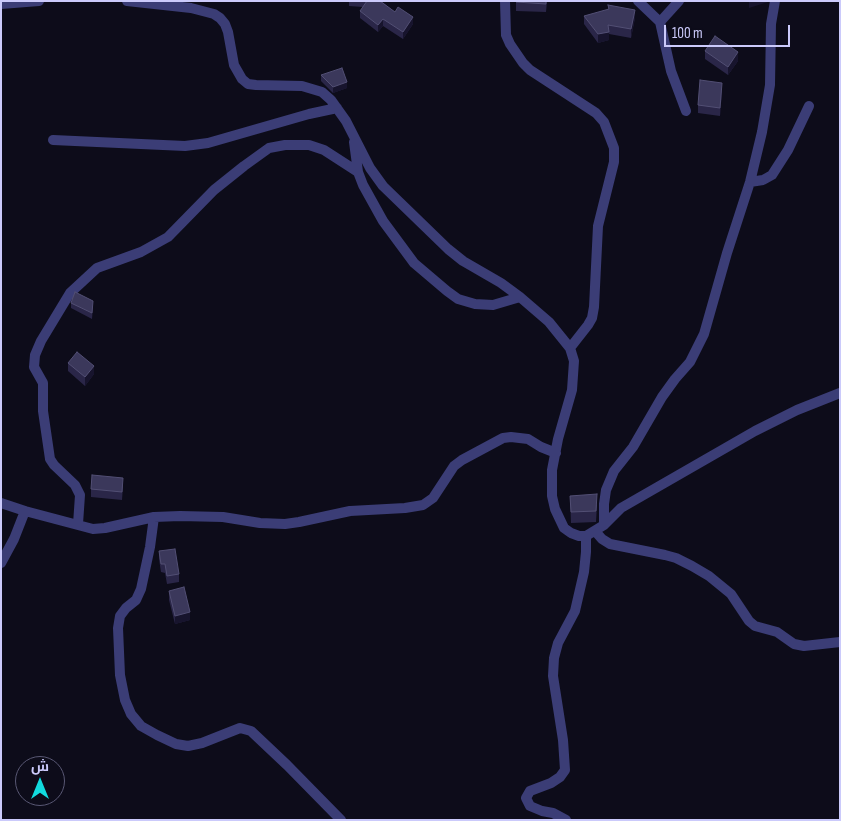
<!DOCTYPE html>
<html>
<head>
<meta charset="utf-8">
<style>
  body { margin:0 }
  #map { position:relative; width:841px; height:821px; overflow:hidden; background:#0d0c1a; font-family:"Sofia Sans Condensed",Cairo,sans-serif }
  canvas { display:block }
  .frame { position:absolute; inset:0; border:2px solid #cbcafb; pointer-events:none }
  .north { position:absolute; left:15px; top:756px; width:50px; height:50px; box-sizing:border-box; background:#0d0c1a; border:1px solid #595874; border-radius:50%; rotate:0deg; font-size:14px; font-weight:700; line-height:20px; text-align:center; color:#cbcafb }
  .north::after { content:''; display:block; margin:auto; width:18px; height:22px; background:#12dbdf; clip-path:polygon(50% 0,100% 100%,50% 72%,0 100%) }
  .scale { position:absolute; left:664px; top:25px; width:126px; height:22px; box-sizing:border-box; border:2px solid #cbcafb; border-top:0; padding-left:6px; font-size:15px; line-height:18px; white-space:nowrap; color:#cbcafb; -webkit-text-stroke:4px #0d0c1a; paint-order:stroke }
</style>
</head>
<body>
<div id="map">
<canvas width="841" height="821"></canvas>
<div class="frame"></div>
<div class="north">ش</div>
<div class="scale">100 m</div>
</div>
<script>
const ctx = document.querySelector('canvas').getContext('2d');
ctx.lineJoin = 'round';
function toPath(rows) {
  const path = new Path2D();
  for (const r of rows) {
    path.moveTo(r[0], r[1]);
    for (let i = 2; i < r.length; i += 2) path.lineTo(r[i], r[i + 1]);
  }
  return path;
}
function strokePath(path, color, width, dash) {
  ctx.strokeStyle = color;
  ctx.lineWidth = width;
  ctx.lineCap = dash ? 'butt' : 'round';
  ctx.setLineDash(dash || []);
  ctx.stroke(path);
}
function fill(path, color) {
  ctx.fillStyle = color;
  ctx.fill(path, 'evenodd');
}
strokePath(toPath([
  [127,1,191,8,214,14,220,18,225,24,228,32,234,65,242,79,248,84,256,85,302,86,322,92,331,100,346,121,370,168,383,186,448,249,463,261,501,283,520,297,549,322,570,348,574,361,572,390,558,439,552,470,552,496,555,509,564,528,571,533,579,536,586,536,604,525,621,508,755,431,797,410,840,393],
  [505,1,506,35,510,44,523,63,530,70,596,113,604,122,614,148,614,162,598,226,594,307,592,318,588,325,570,348],
  [638,1,660,22,679,1],
  [1,4,39,1],
  [660,22,671,71,686,111],
  [53,140,185,146,208,143,309,114,337,108],
  [354,142,358,172,363,185,383,221,414,263,447,291,458,299,475,304,493,305,520,297],
  [750,182,763,180,772,175,788,150,809,106],
  [1,503,25,511,93,529,105,528,154,517,180,516,223,517,260,523,285,524,299,522,350,511,405,508,423,505,433,498,454,466,462,460,503,438,511,437,528,439,541,447,556,453],
  [154,517,150,547,141,589,136,600,126,608,120,616,118,628,120,675,125,700,131,714,141,726,157,735,176,744,188,746,202,743,240,728,251,731,287,765,341,820],
  [78,524,80,495,75,485,54,465,50,459,43,411,43,383,34,367,35,355,41,341,70,293,97,268,141,252,168,237,214,190,244,166,269,148,285,145,309,145,324,150,358,172],
  [604,525,604,504,606,490,614,471,633,447,662,397,675,379,690,362,704,334,727,253,750,182,762,132,770,85,771,24,775,1],
  [595,531,602,539,610,544,665,555,676,558,692,566,709,576,731,594,749,621,755,626,777,632,794,644,804,646,840,642],
  [1,563,14,539,25,511],
  [566,820,553,813,542,811,530,806,526,798,530,791,551,783,560,777,565,770,563,740,553,676,554,658,558,643,575,611,584,572,586,552,586,536]
]), '#3b3d76', 10);
fill(toPath([
  [349,1,381,1,395,12,413,24,403,39,383,26,378,32,360,18,360,11,363,7,349,6],
  [516,1,547,1,546,12,516,11],
  [608,5,635,18,631,38,609,34,609,40,598,43,584,24,584,16,608,10],
  [705,51,738,61,728,75,705,59],
  [321,75,347,88,333,93,321,81],
  [722,91,720,116,698,113,698,105],
  [71,303,93,306,92,319,71,308],
  [68,363,94,374,85,386,68,371],
  [123,486,122,500,91,497,91,489],
  [570,496,597,505,596,522,571,523],
  [159,551,179,574,179,582,167,584,165,573,161,572,159,559],
  [169,591,190,620,175,624,169,600]
]), '#2a2648');
fill(toPath([
  [749,1,768,1,768,2,749,8],
  [635,10,635,18,631,38,631,29],
  [413,17,413,24,403,39,403,32],
  [383,19,383,26,378,32,378,25],
  [609,32,609,40,598,43,598,34],
  [738,52,738,61,728,75,728,67],
  [347,82,347,88,333,93,333,87],
  [722,83,722,91,720,116,720,108],
  [94,366,94,374,85,386,85,377],
  [190,612,190,620,175,624,175,616]
]), '#17142d');
const building = toPath([
  [367,1,380,1,395,12,398,7,413,17,403,32,383,19,378,25,360,11,367,1],
  [516,1,546,1,546,4,516,2,516,1],
  [608,5,635,10,631,29,608,25,609,32,598,34,584,16,609,9,608,5],
  [715,36,738,52,728,67,705,51,715,36],
  [342,68,347,82,333,87,321,75,342,68],
  [700,80,722,83,720,108,698,105,700,80],
  [75,292,93,301,92,313,71,303,75,292],
  [77,352,94,366,85,377,68,363,77,352],
  [92,475,123,478,122,492,91,489,92,475],
  [597,494,596,511,571,512,570,496,597,494],
  [175,549,179,574,167,576,165,564,161,564,159,551,175,549],
  [184,587,190,612,175,616,169,591,184,587]
]);
fill(building, '#3b385b');
strokePath(building, '#524f74', 1);
</script>
</body>
</html>
